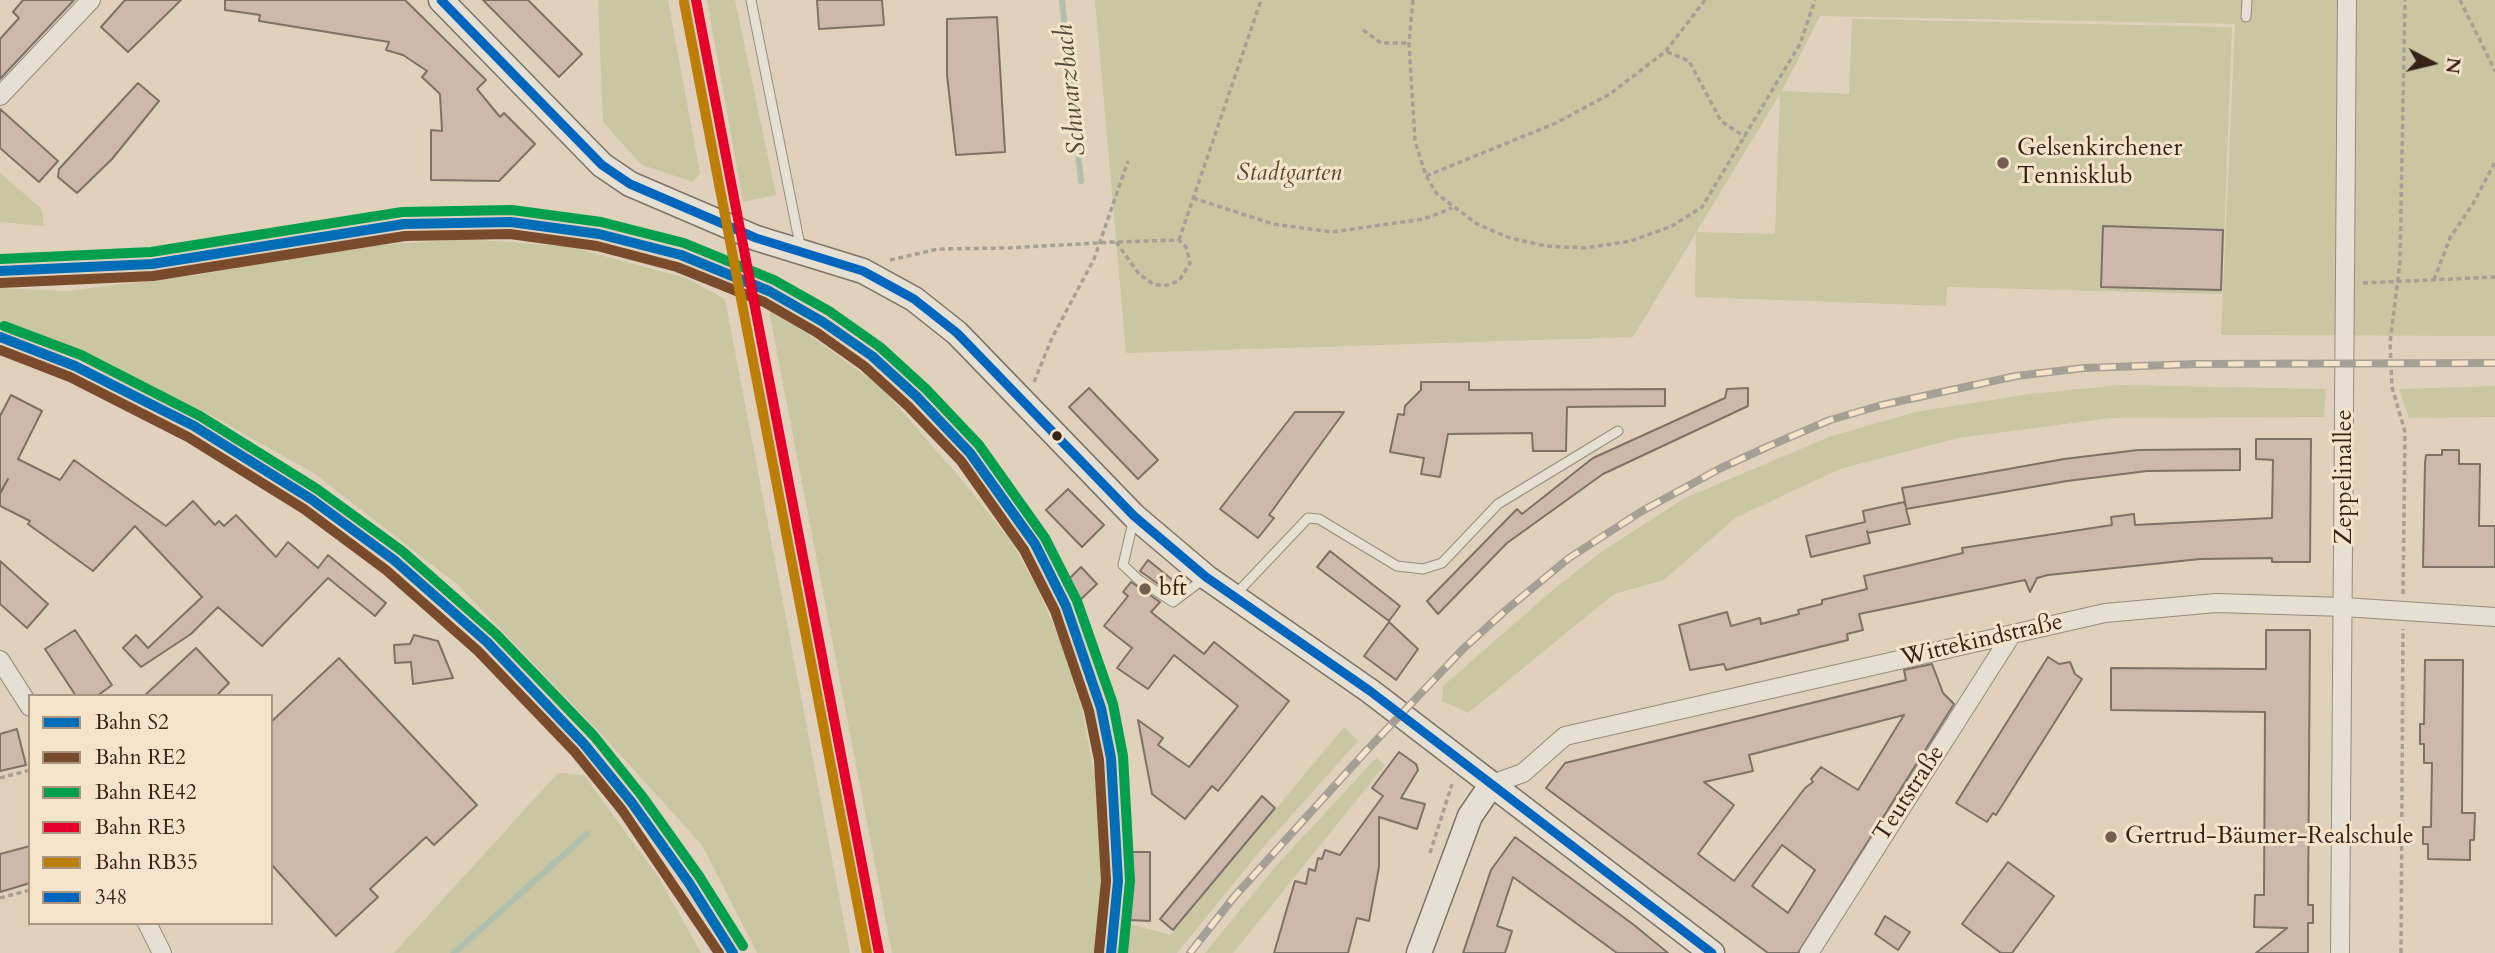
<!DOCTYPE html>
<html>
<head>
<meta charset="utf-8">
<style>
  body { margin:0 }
  #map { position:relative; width:2495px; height:953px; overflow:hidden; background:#e0d1bd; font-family:Cardo,serif }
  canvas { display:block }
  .legend { position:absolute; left:28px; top:694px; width:245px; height:231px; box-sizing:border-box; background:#f5e3ca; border:2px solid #a99682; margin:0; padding:9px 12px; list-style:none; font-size:21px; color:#362217 }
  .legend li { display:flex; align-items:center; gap:14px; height:35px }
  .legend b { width:35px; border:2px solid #a99682 }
  .north { position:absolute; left:2397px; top:28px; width:70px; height:70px; -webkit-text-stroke:5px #f5e3ca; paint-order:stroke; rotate:97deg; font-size:19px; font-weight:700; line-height:28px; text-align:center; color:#362217 }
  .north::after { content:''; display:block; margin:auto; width:24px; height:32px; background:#362217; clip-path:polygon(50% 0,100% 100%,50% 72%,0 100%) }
</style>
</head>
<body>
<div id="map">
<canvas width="2495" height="953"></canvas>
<ul class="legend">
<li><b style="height:9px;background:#006db6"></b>Bahn S2</li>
<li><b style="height:9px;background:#7a4b2a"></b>Bahn RE2</li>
<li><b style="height:9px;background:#039f4e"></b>Bahn RE42</li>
<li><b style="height:9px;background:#e4002b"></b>Bahn RE3</li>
<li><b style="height:9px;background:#bd7e07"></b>Bahn RB35</li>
<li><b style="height:9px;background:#0065bd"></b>348</li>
</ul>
<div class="north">N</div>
</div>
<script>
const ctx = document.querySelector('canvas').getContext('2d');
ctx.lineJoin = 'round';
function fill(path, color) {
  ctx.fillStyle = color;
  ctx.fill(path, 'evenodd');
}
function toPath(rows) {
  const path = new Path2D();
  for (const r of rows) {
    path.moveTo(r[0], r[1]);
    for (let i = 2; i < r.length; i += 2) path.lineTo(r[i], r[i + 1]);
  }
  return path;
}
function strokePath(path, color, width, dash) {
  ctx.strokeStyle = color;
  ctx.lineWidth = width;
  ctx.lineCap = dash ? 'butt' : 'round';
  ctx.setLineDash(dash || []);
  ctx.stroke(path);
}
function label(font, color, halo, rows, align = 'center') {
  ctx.font = font + ' Cardo,serif';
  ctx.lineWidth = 6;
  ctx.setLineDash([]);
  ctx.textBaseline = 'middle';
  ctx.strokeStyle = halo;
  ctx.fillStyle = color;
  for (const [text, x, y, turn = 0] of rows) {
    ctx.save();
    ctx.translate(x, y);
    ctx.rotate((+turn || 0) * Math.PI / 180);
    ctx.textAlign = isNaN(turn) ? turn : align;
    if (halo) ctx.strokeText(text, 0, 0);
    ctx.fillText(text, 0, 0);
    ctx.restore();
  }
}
fill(toPath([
  [598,0,668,0,700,173,693,182,642,165,603,122],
  [707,0,735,0,776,195,743,202],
  [1095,0,2495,0,2495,336,2221,335,2235,24,1820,16,1782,91,1849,94,1852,19,2232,27,2222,294,1947,287,1946,306,1695,297,1696,233,1633,337,1126,353],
  [1780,94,1775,234,1697,232,1697,231],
  [0,173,42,209,44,226,0,222],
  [468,239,571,247,686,278,725,299,850,953,757,953,702,845,603,736,458,585,315,474,214,417,101,360,0,322,0,288,67,291,204,274,350,247],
  [768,305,881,387,961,479,1010,540,1038,589,1063,647,1081,706,1095,776,1101,846,1100,922,1094,953,892,953],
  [2121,385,2326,389,2324,417,2111,418,1958,438,1840,469,1735,518,1664,580,1614,594,1468,713,1442,701,1443,686,1554,589,1601,552,1685,498,1829,437,1915,412,2030,394],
  [2495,386,2495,417,2409,418,2399,389],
  [1344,727,1358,741,1265,845,1177,953,1117,953,1123,922,1171,935],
  [1376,758,1385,765,1233,953,1205,953,1275,867],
  [558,773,584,775,659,878,701,953,394,953]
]), '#cac6a2');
strokePath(toPath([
  [1062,0,1081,181],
  [454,953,587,834]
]), '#b0c0ad', 6);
const building = toPath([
  [23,0,74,0,0,79,0,39,19,18,13,12,23,0],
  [125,0,181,0,128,52,101,27,125,0],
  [225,0,405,0,486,80,477,89,500,117,504,113,535,144,499,181,431,180,431,130,442,131,440,94,422,77,427,71,403,55,386,50,389,42,259,21,260,15,225,10,225,0],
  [483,0,528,0,582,54,559,77,483,0],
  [817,0,882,0,884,25,819,29,817,0],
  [997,17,1005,152,956,155,947,75,947,19,997,17],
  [138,83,159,101,112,159,77,193,58,177,59,169,138,83],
  [0,109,58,161,39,182,0,148,0,109],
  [2103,226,2223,230,2221,290,2101,287,2103,226],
  [1421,382,1469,382,1469,390,1665,389,1665,406,1567,407,1566,451,1533,451,1532,433,1448,434,1440,477,1421,474,1424,458,1390,452,1398,414,1404,415,1405,406,1421,390,1421,382],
  [1089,388,1158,460,1138,479,1069,407,1089,388],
  [1748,388,1748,406,1603,474,1507,543,1438,614,1427,601,1517,509,1522,514,1593,458,1725,398,1727,389,1748,388],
  [11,395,42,411,18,459,60,480,74,460,166,526,193,501,215,525,219,521,224,526,236,515,276,557,288,542,318,568,328,555,386,603,375,616,328,578,262,646,218,607,191,634,141,667,123,648,136,635,148,648,202,597,135,526,93,571,28,524,30,521,0,506,0,494,8,479,0,493,0,416,11,395],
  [1295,412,1344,412,1269,515,1274,518,1258,538,1220,509,1295,412],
  [2256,439,2311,439,2310,562,2272,562,2272,558,2200,559,2048,575,2037,578,2030,592,2025,580,1859,614,1863,630,1847,634,1848,640,1726,670,1724,664,1690,670,1679,625,1727,612,1731,626,1760,618,1761,624,1799,614,1798,610,1822,604,1822,600,1867,589,1864,576,1963,553,1962,548,2112,525,2111,517,2134,514,2135,525,2272,518,2273,460,2256,459,2256,439],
  [2240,449,2240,470,2147,471,2067,481,1906,509,1910,524,1868,533,1867,531,1870,543,1811,557,1806,536,1865,522,1863,511,1904,502,1906,507,1902,488,2064,459,2138,450,2240,449],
  [2442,450,2459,450,2459,464,2480,464,2479,526,2495,526,2495,567,2423,567,2425,463,2426,455,2442,455,2442,450],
  [1068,489,1104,525,1082,547,1046,510,1068,489],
  [1330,551,1400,606,1389,621,1317,567,1330,551],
  [1148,560,1175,582,1168,591,1140,571,1148,560],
  [0,561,48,604,27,628,0,604,0,561],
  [1081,567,1097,584,1078,602,1069,579,1081,567],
  [1131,582,1160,602,1151,612,1204,654,1214,642,1289,701,1218,791,1212,786,1185,819,1152,794,1138,720,1163,738,1158,745,1189,767,1238,706,1174,655,1148,689,1117,668,1132,648,1104,626,1128,596,1123,592,1131,582],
  [1389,622,1418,649,1396,680,1364,656,1389,622],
  [75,630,112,685,97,696,76,696,45,649,75,630],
  [2266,630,2310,630,2308,905,2313,905,2313,923,2308,923,2308,953,2256,953,2287,928,2254,927,2255,895,2264,895,2265,712,2111,710,2111,668,2266,669,2266,630],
  [414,635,438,641,453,678,413,684,411,662,395,663,394,645,410,644,414,635],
  [196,648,229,683,216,696,144,696,196,648],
  [2048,657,2059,664,2070,662,2075,674,2082,679,1996,815,1993,813,1987,822,1956,803,2048,657],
  [339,658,477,805,434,845,426,837,370,889,378,897,336,936,271,864,271,722,339,658],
  [2425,660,2463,660,2462,813,2475,813,2474,840,2470,840,2470,860,2428,859,2428,844,2423,844,2423,827,2431,827,2432,763,2424,763,2424,744,2420,744,2420,724,2424,724,2425,660],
  [1932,664,1943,693,1954,704,1798,953,1768,953,1546,788,1565,763,1906,680,1904,670,1932,664],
  [1904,715,1858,790,1821,767,1811,779,1813,782,1805,788,1734,881,1698,854,1734,805,1704,782,1753,771,1749,755,1904,715],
  [1782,845,1815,870,1788,913,1752,886,1782,845],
  [17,729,26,765,0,771,0,734,17,729],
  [1399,752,1416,764,1418,770,1401,798,1425,804,1417,829,1379,817,1379,867,1369,921,1357,918,1348,953,1274,953,1295,881,1306,884,1309,869,1315,871,1318,858,1322,859,1325,850,1340,855,1383,796,1372,788,1399,752],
  [1262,796,1275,808,1173,930,1160,919,1262,796],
  [1515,837,1634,925,1668,953,1617,953,1513,877,1497,926,1512,931,1505,953,1463,953,1491,870,1515,837],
  [30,846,30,883,0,892,0,854,30,846],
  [1131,852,1150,852,1150,921,1128,920,1131,852],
  [2008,862,2054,896,2012,953,2001,953,1962,924,2008,862],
  [1885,916,1910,932,1898,950,1875,934,1885,916]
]);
fill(building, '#ccb9ab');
strokePath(building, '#7d7267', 2);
const lane = toPath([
  [751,0,801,250],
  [2246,17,2247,0],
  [1134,518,1123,565,1139,580,1173,602,1205,578],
  [1235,595,1308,518,1319,519,1397,566,1423,569,1442,563,1498,504,1618,431]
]);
const street = toPath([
  [0,96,91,0],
  [0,660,30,707],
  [1492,784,1523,773,1565,736,2105,613,2216,603,2344,607,2495,617],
  [147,923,162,953],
  [1809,953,2012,634],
  [2340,953,2347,0]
]);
const secondary = toPath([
  [441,0,602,165,630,184,756,238,863,271,914,299,957,333,1134,516,1206,577,1370,691,1712,953],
  [1419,953,1470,816,1492,784]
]);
strokePath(lane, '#958a7e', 11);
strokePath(street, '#958a7e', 20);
strokePath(secondary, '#7d7267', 27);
strokePath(toPath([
  [1413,0,1409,43,1415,141,1426,176,1437,194,1477,224,1510,238,1546,246,1585,248,1631,241,1672,226,1702,207,1800,44,1815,0],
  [2460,0,2495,71],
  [1363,30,1381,43,1409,43],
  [1667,52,1689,61,1721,121,1745,137],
  [1426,176,1556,123,1610,94,1666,51,1705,0],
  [1193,198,1273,224,1332,232,1424,219,1452,208],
  [1179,240,1261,0],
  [890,260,938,249,1006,248,1116,242,1179,240,1186,247,1190,263,1179,281,1164,286,1153,284,1139,274,1116,242],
  [2434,280,2450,238,2474,202,2495,162],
  [2363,283,2495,277],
  [1034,382,1052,338,1094,259,1128,161],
  [2403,594,2405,432,2392,387,2390,343,2400,262,2405,0],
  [0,778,30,770],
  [1430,853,1452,784],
  [0,898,30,890],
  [2401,953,2403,629]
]), '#a69f96', 3.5, [5, 3.5]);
strokePath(lane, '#e6dfd4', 9);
strokePath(street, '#e6dfd4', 18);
strokePath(secondary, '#e6dfd4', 24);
const rail = toPath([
  [1190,953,1234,897,1367,750,1463,649,1506,610,1569,558,1642,511,1721,468,1769,446,1830,420,1882,405,2016,376,2084,368,2196,364,2495,363]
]);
strokePath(rail, '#a69f96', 8);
strokePath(rail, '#f5e3ca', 5, [16]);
strokePath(toPath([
  [441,0,602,165,630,184,756,238,863,271,914,299,957,333,1134,516,1206,577,1370,691,1712,953]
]), '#0065bd', 9);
strokePath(toPath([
  [0,271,152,264,404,224,511,222,599,234,681,255,769,291,823,322,872,356,917,397,970,453,1035,544,1066,606,1101,708,1111,758,1118,881,1111,953],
  [0,337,75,366,194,426,311,499,394,560,487,642,584,744,632,803,689,883,733,953]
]), '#006db6', 10);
strokePath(toPath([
  [0,283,153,276,405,236,510,234,597,246,677,267,764,302,816,332,864,366,908,406,961,461,1024,550,1055,611,1089,711,1099,760,1106,881,1099,952],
  [0,350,70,377,188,437,304,509,386,570,478,651,575,752,622,810,719,953]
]), '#7a4b2a', 10);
strokePath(toPath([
  [0,259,151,252,402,212,512,210,601,222,684,243,774,280,829,311,880,347,926,389,979,445,1045,538,1077,601,1113,704,1123,756,1130,881,1123,953],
  [4,326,81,355,200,416,317,489,402,551,496,634,594,736,642,796,699,876,743,946]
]), '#039f4e', 10);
strokePath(toPath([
  [696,0,879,953]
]), '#e4002b', 10);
strokePath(toPath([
  [684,2,867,953]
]), '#bd7e07', 10);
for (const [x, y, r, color] of [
  [2003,163,7,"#725f51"],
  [1057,436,6,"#362217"],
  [1145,589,7,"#725f51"],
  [2111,837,7,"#725f51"]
]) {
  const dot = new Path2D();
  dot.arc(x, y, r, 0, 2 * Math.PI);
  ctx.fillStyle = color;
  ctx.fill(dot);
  strokePath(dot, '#f5e3ca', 2.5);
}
label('24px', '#362217', '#f5e3ca', [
  ["Gelsenkirchener",2017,149],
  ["Tennisklub",2017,177],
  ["bft",1159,589],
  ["Gertrud-Bäumer-Realschule",2125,837]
], 'left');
label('italic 24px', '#564934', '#f5e3ca', [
  ["Stadtgarten",1289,174]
]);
label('24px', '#362217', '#f5e3ca', [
  ["Zeppelinallee",2345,477,-90],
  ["Wittekindstraße",1982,641,-13],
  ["Teutstraße",1910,794,-57]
]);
label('italic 26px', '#4f483b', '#f5e3ca', [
  ["Schwarzbach",1072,90,-96]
]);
</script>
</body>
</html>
